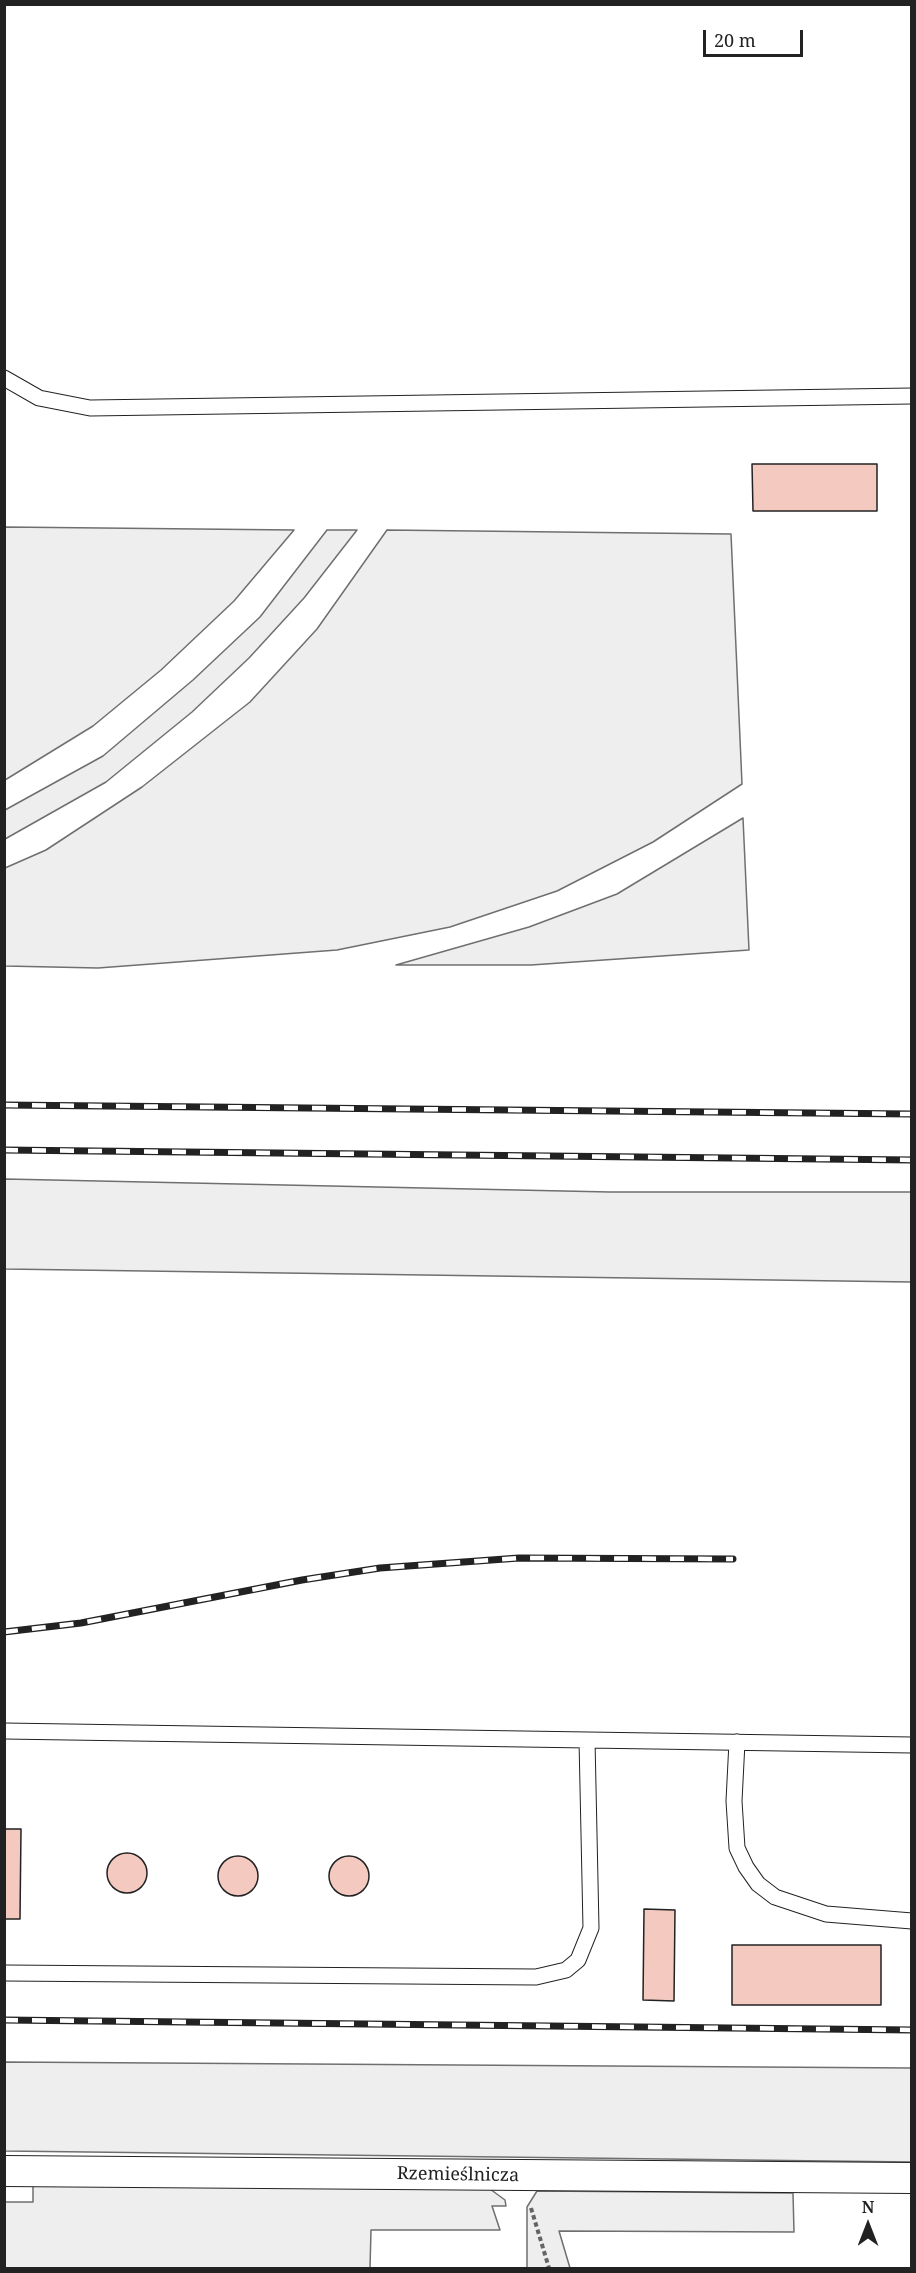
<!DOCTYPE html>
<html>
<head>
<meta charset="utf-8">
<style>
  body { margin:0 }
  #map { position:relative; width:916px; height:2273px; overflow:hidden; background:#fff; font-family:"Noto Serif",serif }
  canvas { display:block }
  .frame { position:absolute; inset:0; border:6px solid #222; pointer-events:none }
  .north { position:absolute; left:838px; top:2195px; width:60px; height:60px; -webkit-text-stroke:4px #fff; paint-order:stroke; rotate:0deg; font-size:16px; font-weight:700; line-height:24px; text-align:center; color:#222 }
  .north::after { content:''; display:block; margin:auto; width:21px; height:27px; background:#222; clip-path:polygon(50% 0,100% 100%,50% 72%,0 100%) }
  .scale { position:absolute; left:703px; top:30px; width:100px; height:27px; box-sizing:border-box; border:3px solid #222; border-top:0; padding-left:8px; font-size:18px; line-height:21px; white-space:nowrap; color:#222; -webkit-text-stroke:4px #fff; paint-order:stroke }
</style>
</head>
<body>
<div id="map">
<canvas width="916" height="2273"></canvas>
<div class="frame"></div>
<div class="north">N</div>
<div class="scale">20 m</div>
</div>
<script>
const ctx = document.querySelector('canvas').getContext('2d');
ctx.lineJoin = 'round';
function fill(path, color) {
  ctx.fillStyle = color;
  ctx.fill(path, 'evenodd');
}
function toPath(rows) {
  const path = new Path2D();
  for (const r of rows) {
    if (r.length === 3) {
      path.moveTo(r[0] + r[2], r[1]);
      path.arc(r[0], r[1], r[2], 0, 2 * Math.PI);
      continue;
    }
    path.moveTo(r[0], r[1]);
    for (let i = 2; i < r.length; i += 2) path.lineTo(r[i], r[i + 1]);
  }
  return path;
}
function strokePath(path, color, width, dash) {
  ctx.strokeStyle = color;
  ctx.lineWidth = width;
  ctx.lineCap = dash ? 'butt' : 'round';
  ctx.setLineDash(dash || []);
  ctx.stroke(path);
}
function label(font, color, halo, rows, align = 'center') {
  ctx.font = font + ' "Noto Serif",serif';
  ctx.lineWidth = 4.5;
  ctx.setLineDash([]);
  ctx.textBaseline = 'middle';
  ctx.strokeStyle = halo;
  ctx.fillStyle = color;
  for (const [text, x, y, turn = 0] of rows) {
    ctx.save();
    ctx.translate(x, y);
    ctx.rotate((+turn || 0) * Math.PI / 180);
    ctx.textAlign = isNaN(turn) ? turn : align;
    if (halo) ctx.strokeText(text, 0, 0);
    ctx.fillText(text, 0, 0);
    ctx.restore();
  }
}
const green = toPath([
  [5,527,294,530,234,601,161,670,93,726,5,780,5,527],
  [327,530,357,530,304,598,249,658,192,712,106,782,5,839,5,810,103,756,193,680,260,617,327,530],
  [387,530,731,534,742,784,653,842,557,891,450,927,337,950,98,968,5,966,5,868,46,850,142,787,250,702,317,629,387,530],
  [743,818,749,950,531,965,396,965,529,927,617,894,743,818],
  [5,1179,610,1192,911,1192,911,1282,5,1269,5,1179],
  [5,2062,911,2068,911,2162,5,2151,5,2062],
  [33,2184,490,2189,505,2200,506,2206,492,2206,500,2230,371,2230,370,2268,5,2268,5,2202,33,2202,33,2184],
  [537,2191,793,2193,794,2232,559,2231,570,2268,527,2268,527,2207,537,2191]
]);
fill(green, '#eee');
strokePath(green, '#6f6f6f', 1.5);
const building = toPath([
  [752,464,877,464,877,511,753,511,752,464],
  [4,1829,21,1829,20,1919,4,1919,4,1829],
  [127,1873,20],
  [238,1876,20],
  [349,1876,20],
  [644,1909,675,1910,674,2001,643,2000,644,1909],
  [732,1945,881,1945,881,2005,732,2005,732,1945]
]);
fill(building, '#f3c9c0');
strokePath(building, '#222', 1.5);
const lane = toPath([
  [4,378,39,398,90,408,912,396],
  [4,1731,912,1745],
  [737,1742,734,1801,737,1848,746,1867,758,1884,775,1897,826,1914,912,1921],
  [4,1973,536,1977,566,1970,578,1960,591,1928,587,1740]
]);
const street = toPath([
  [4,2171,912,2178]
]);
strokePath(lane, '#222', 17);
strokePath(street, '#222', 32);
strokePath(toPath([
  [531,2208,549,2268]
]), '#646464', 4, [4.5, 3]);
strokePath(lane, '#fff', 15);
strokePath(street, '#fff', 30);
const rail = toPath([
  [4,1105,912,1114],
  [4,1150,912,1160],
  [4,1632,81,1623,302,1580,380,1568,519,1558,733,1559],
  [4,2020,912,2030]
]);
strokePath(rail, '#222', 7);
strokePath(rail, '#fff', 4.5, [14]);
label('18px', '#222', '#fff', [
  ["Rzemieślnicza",458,2175,1]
]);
</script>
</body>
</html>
